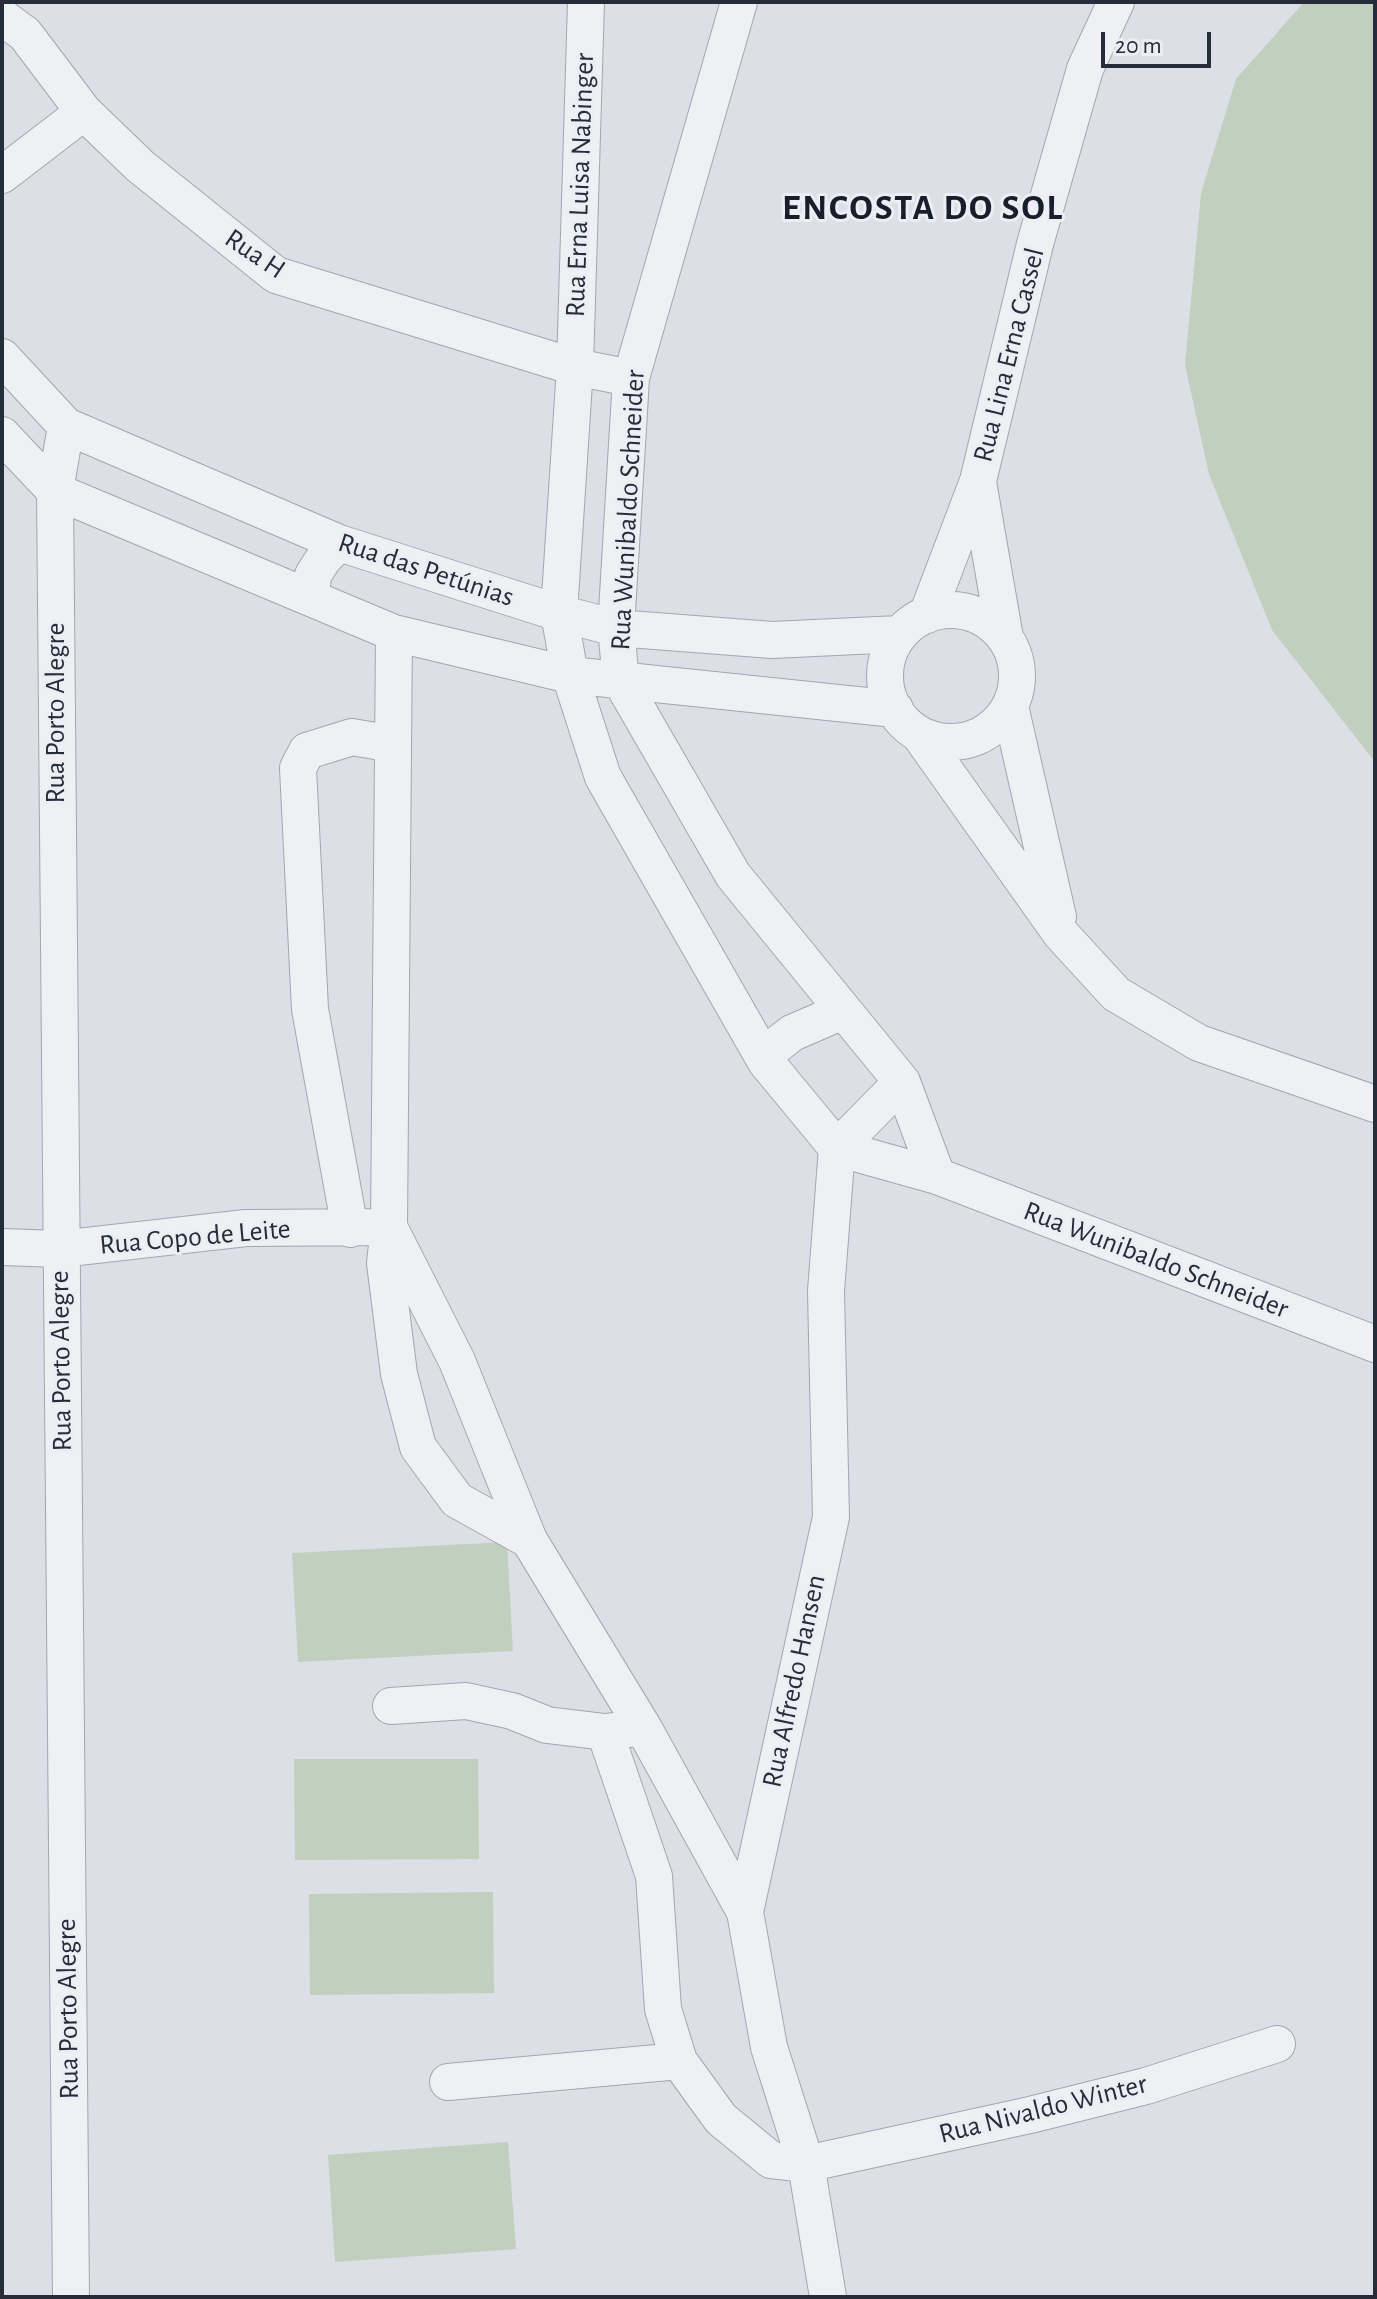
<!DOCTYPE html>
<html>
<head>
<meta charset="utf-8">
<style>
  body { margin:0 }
  #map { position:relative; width:1377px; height:2299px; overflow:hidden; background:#dcdfe6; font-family:"Alegreya Sans",sans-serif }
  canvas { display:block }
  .frame { position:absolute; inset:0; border:4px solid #272c3b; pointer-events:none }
  .scale { position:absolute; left:1101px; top:32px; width:110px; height:36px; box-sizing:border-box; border:4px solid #272c3b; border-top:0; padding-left:10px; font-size:24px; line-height:28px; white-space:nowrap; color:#272c3b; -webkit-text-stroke:6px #ebeef3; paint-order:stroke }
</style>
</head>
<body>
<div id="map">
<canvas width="1377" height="2299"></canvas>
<div class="frame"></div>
<div class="scale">20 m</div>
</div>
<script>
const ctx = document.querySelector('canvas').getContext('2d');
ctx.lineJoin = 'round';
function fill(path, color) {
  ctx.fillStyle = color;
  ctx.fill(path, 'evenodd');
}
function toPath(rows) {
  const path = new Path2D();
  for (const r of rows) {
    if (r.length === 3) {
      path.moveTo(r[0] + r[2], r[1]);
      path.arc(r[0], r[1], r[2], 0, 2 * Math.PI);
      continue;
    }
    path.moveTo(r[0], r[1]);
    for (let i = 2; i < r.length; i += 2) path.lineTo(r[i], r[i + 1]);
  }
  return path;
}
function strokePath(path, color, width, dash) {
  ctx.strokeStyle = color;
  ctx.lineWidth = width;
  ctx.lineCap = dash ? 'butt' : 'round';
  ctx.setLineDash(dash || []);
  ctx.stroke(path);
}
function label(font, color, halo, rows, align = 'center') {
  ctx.font = font + ' "Alegreya Sans",sans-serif';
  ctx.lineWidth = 6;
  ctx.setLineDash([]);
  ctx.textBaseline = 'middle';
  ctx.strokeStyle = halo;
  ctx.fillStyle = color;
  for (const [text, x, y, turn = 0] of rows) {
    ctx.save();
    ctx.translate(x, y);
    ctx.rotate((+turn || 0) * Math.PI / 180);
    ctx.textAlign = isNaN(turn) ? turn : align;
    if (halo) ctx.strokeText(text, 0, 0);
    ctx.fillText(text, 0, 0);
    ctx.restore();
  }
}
fill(toPath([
  [1304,2,1375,2,1375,762,1272,630,1209,474,1185,365,1201,193,1236,79],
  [507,1542,513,1651,298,1662,292,1553],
  [294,1759,478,1759,479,1859,295,1860],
  [493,1892,494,1993,310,1995,309,1894],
  [508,2142,516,2249,335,2262,328,2155]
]), '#c1cfbe');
const street = toPath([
  [586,2,575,367,559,613,570,675,603,777,766,1062,837,1148,937,1176,1375,1344],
  [739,2,631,378,616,628,621,681,733,875,902,1082,937,1176],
  [2,17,25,34,84,112,140,166,276,275,575,367,631,378],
  [2,175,84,112],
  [2,357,66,426,339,543,559,613,616,628,772,640,899,634],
  [66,426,55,491,71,2297],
  [2,435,55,491,394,633,570,675,895,709],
  [978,482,1005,638],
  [311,598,313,575,324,558,339,543],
  [951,676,66],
  [927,615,978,481,1035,244,1085,69,1116,2],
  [394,633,389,1227,457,1361,529,1540,643,1727,745,1912],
  [1010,706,1058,917],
  [919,734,1061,934,1116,994,1199,1043,1375,1104],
  [766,1062,773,1048,792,1033,843,1011],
  [350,1229,310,1009,298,768,307,751,352,737,393,744],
  [2,1247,60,1249,246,1228,389,1227,385,1263,399,1374,418,1447,457,1500,529,1540],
  [391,1706,466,1701,512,1711,547,1725,605,1732,630,1729],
  [605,1732,654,1876,663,2009,679,2061,721,2119,771,2160,806,2164,1030,2115,1146,2086,1277,2044],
  [448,2082,679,2061],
  [828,2297,806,2164,769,2047,745,1912,831,1517,826,1291,837,1148,902,1082]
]);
strokePath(street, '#a2a6af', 38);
strokePath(street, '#eff0f4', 36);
label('28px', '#272c3b', '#ebeef3', [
  ["Rua Erna Luisa Nabinger",580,185,-88],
  ["Rua H",255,254,34],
  ["Rua Lina Erna Cassel",1009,355,-76],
  ["Rua Wunibaldo Schneider",628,510,-87],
  ["Rua das Petúnias",426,570,18],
  ["Rua Porto Alegre",56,713,-90],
  ["Rua Copo de Leite",195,1237,-5],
  ["Rua Wunibaldo Schneider",1156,1260,21],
  ["Rua Porto Alegre",61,1361,-91],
  ["Rua Alfredo Hansen",794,1681,-78],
  ["Rua Porto Alegre",68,2009,-91],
  ["Rua Nivaldo Winter",1043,2109,-14]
]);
ctx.letterSpacing = '2px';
label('bold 36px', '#191e2c', '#ebeef3', [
  ["ENCOSTA DO SOL",923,208]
]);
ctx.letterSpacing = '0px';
</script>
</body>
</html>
